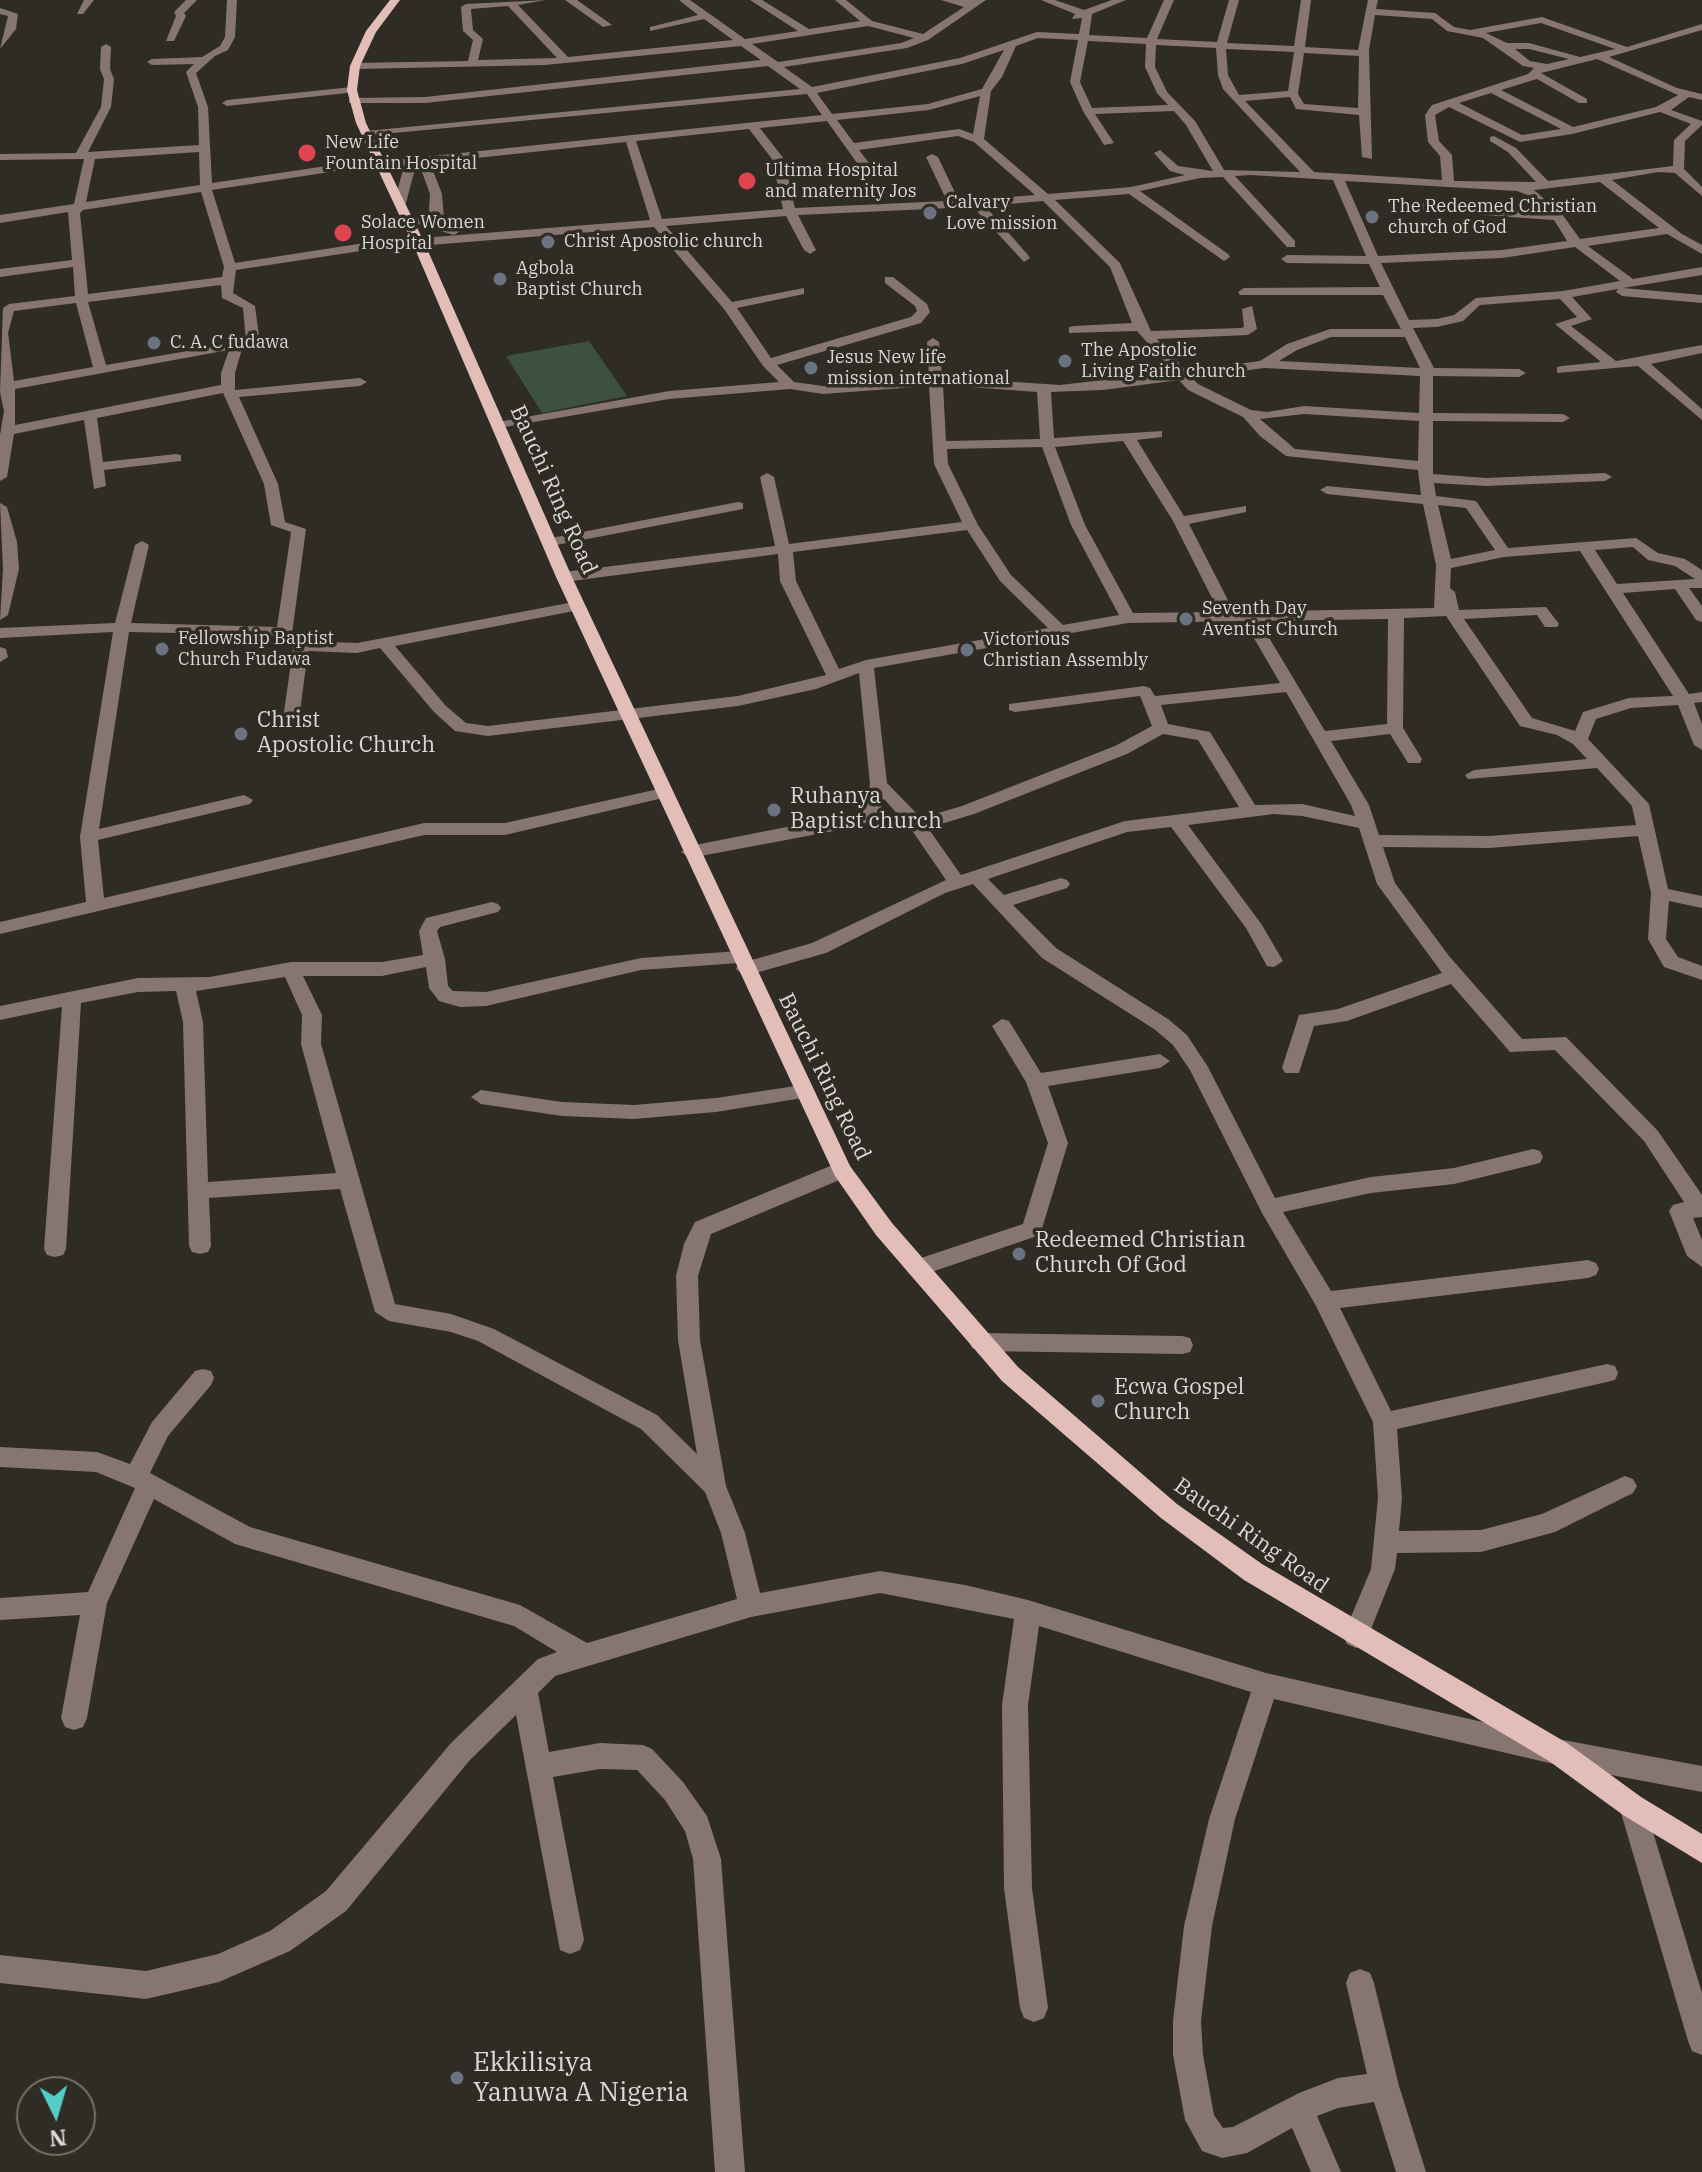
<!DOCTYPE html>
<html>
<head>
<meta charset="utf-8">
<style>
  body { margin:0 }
  #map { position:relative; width:1702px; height:2172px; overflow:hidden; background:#2e2c24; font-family:"IBM Plex Serif",serif }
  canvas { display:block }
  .north { position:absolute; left:16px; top:2076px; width:80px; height:80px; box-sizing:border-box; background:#2e2c24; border:2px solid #73716a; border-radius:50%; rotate:175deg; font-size:22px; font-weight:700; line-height:32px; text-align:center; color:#dad9d4 }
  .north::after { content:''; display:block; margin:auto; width:28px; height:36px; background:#54cdc7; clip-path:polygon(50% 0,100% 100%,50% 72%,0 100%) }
</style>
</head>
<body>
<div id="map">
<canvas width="1702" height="2172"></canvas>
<div class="north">N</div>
</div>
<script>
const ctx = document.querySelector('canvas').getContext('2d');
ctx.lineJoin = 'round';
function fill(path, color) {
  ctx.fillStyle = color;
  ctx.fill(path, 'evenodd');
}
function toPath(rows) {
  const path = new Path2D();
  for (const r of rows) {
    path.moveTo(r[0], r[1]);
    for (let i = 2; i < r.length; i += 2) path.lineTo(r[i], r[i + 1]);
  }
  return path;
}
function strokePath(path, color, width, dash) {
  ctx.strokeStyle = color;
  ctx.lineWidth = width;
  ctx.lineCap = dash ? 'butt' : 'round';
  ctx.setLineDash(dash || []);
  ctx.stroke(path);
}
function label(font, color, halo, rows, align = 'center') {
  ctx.font = font + ' "IBM Plex Serif",serif';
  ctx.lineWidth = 7;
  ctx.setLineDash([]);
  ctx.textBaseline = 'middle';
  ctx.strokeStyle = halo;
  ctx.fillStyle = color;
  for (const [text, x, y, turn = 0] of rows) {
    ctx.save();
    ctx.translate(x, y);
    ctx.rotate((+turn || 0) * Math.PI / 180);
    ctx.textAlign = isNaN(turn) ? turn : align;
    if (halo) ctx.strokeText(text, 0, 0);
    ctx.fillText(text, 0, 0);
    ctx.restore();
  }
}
fill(toPath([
  [589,341,627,396,542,413,506,356]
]), '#3d5140');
fill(toPath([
  [84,0,94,0,83,14,77,14,84,0],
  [186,0,197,0,184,13,186,16,174,41,166,41,176,16,174,12,186,0],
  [227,0,237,0,235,37,228,50,215,56,196,73,208,107,212,183,380,158,385,161,822,115,807,94,362,136,362,132,366,131,800,89,768,66,425,103,349,103,349,99,353,98,425,97,761,60,741,46,545,65,355,69,350,66,355,63,468,61,473,40,463,31,461,7,466,4,546,0,518,5,568,57,733,40,704,19,650,31,650,27,698,15,679,0,690,0,745,39,798,31,750,0,762,0,809,29,860,21,835,0,846,0,872,21,923,34,964,7,941,0,986,0,928,40,907,48,784,67,812,87,960,58,1037,32,1079,34,1082,18,1072,19,1075,14,1041,0,1055,0,1084,10,1112,0,1126,0,1092,14,1089,35,1147,38,1164,0,1174,0,1157,39,1217,42,1229,0,1239,0,1227,43,1294,46,1301,0,1311,0,1305,47,1358,50,1368,0,1378,0,1376,9,1435,13,1454,27,1470,30,1542,17,1627,47,1702,24,1702,30,1609,57,1677,88,1702,94,1702,100,1689,97,1671,110,1702,121,1702,125,1685,141,1684,169,1702,187,1702,196,1675,173,1658,172,1612,180,1682,234,1702,245,1702,254,1667,234,1588,246,1633,279,1702,267,1702,275,1623,288,1702,295,1702,303,1622,296,1616,292,1618,289,1572,297,1592,319,1571,326,1616,361,1702,345,1702,353,1651,364,1702,409,1702,420,1638,366,1557,373,1557,367,1562,366,1601,362,1555,324,1577,317,1560,299,1480,305,1463,321,1437,327,1413,328,1434,368,1519,369,1526,373,1519,377,1433,376,1433,413,1563,414,1570,418,1563,422,1433,421,1433,474,1486,478,1605,473,1612,477,1605,481,1486,486,1434,483,1436,496,1476,501,1508,548,1636,538,1658,553,1685,559,1702,570,1702,588,1689,588,1702,606,1702,622,1696,620,1675,589,1623,593,1689,694,1702,692,1702,702,1694,703,1702,724,1702,750,1694,745,1678,705,1631,708,1596,719,1588,739,1649,804,1668,889,1702,896,1702,908,1669,901,1666,939,1678,957,1702,966,1702,980,1664,967,1648,939,1651,893,1638,836,1489,848,1383,847,1395,883,1449,956,1522,1039,1566,1037,1658,1131,1702,1195,1702,1217,1693,1218,1702,1240,1702,1267,1687,1256,1669,1211,1673,1205,1684,1202,1644,1141,1555,1050,1510,1052,1451,984,1347,1021,1314,1026,1299,1073,1285,1073,1282,1068,1299,1015,1338,1009,1442,973,1377,884,1359,828,1302,816,1274,814,1188,825,1262,925,1283,961,1274,967,1267,966,1246,928,1171,827,1127,832,988,879,1004,895,1061,878,1067,880,1070,884,1067,888,1013,905,1056,948,1168,1019,1187,1035,1208,1067,1275,1198,1371,1177,1454,1168,1533,1149,1540,1151,1543,1157,1540,1163,1454,1184,1371,1193,1283,1212,1331,1291,1588,1260,1596,1263,1599,1269,1596,1275,1588,1278,1340,1308,1391,1411,1607,1364,1615,1366,1618,1373,1615,1380,1607,1382,1397,1429,1402,1498,1399,1531,1481,1530,1542,1514,1625,1476,1633,1479,1637,1486,1633,1493,1555,1532,1481,1552,1397,1553,1395,1569,1365,1644,1356,1648,1347,1644,1343,1636,1371,1569,1378,1498,1373,1422,1316,1306,1262,1213,1190,1070,1173,1045,1154,1029,1042,958,973,884,945,893,826,953,745,976,736,969,738,964,812,943,946,880,911,829,884,799,877,819,850,828,690,858,681,852,690,846,863,812,870,784,859,673,816,689,738,706,488,736,455,731,434,712,380,648,357,653,308,651,299,719,291,724,283,719,293,648,271,635,129,632,99,829,244,795,253,800,250,804,98,840,104,898,424,823,505,823,663,788,672,793,663,798,505,835,424,835,0,934,0,922,86,902,80,837,113,632,0,638,0,628,115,623,135,545,142,541,149,545,131,623,277,627,291,532,271,525,264,484,223,393,97,418,103,462,176,454,181,455,181,461,104,470,106,486,94,489,84,420,14,434,7,477,0,481,0,435,4,411,0,392,3,308,9,304,75,296,73,267,0,277,0,269,72,260,68,212,0,223,0,215,74,204,84,159,0,160,0,154,76,153,101,107,104,79,100,69,101,47,106,44,111,47,110,69,114,79,111,107,88,152,199,145,198,107,186,72,194,64,152,65,147,62,152,59,202,57,220,46,225,37,227,0],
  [508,6,557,58,478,60,483,39,473,30,471,9,508,6],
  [1375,15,1432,19,1447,31,1483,38,1523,66,1534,68,1528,74,1432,105,1425,115,1428,142,1440,156,1442,180,1314,172,1245,101,1290,97,1296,109,1359,115,1362,157,1372,159,1369,50,1375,15],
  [1541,23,1615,49,1580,57,1529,43,1507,43,1486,33,1541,23],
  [868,26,914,38,901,43,778,62,752,44,868,26],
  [1038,38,1078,40,1070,82,1083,111,1104,145,1114,143,1095,114,1174,111,1186,125,1213,171,1178,166,1160,150,1154,153,1170,171,1185,175,1131,187,1048,194,984,139,991,91,1002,77,1016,46,1038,38],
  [1088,41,1146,44,1145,67,1157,93,1168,105,1092,108,1080,82,1088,41],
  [1156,45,1216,48,1218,75,1223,89,1300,172,1224,170,1195,121,1167,92,1155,67,1156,45],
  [1226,49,1294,52,1288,91,1239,95,1228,75,1226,49],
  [1515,49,1529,49,1569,59,1547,64,1530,61,1515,49],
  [1004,50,982,89,928,104,832,114,817,93,962,64,1004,50],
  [1304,53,1359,56,1358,108,1304,104,1298,94,1304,53],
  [1597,59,1678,95,1656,107,1573,127,1501,90,1537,79,1579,103,1587,103,1587,99,1541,73,1597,59],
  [1491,93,1561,129,1522,135,1459,103,1491,93],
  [980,96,973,134,959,129,854,143,837,120,929,110,980,96],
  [1449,107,1520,142,1572,134,1660,112,1691,124,1674,140,1673,166,1548,181,1516,148,1494,136,1490,137,1490,141,1508,152,1536,182,1454,181,1452,155,1439,141,1435,115,1449,107],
  [827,121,857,163,859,183,869,181,869,163,859,150,958,136,974,142,1035,195,959,201,938,157,932,154,926,157,947,201,795,208,784,159,760,128,827,121],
  [749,129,772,159,783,209,662,219,636,141,749,129],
  [626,142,650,220,421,238,416,235,235,263,212,190,376,165,382,168,404,166,394,203,400,207,406,203,416,165,419,164,430,194,429,210,434,222,407,215,401,219,454,235,460,231,444,219,442,194,430,163,626,142],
  [199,152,200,185,86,202,95,159,199,152],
  [1251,175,1333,180,1366,256,1287,255,1281,259,1287,263,1369,264,1380,287,1244,288,1238,292,1240,295,1383,295,1401,329,1330,329,1287,344,1260,361,1186,371,1157,339,1248,335,1257,329,1252,306,1242,309,1244,327,1241,328,1151,331,1120,263,1055,200,1129,194,1224,261,1230,257,1228,254,1140,191,1200,178,1223,177,1287,247,1295,247,1295,241,1235,176,1251,175],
  [1345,181,1517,191,1530,196,1547,213,1422,203,1416,207,1422,211,1554,220,1567,241,1502,250,1378,256,1345,181],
  [1600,182,1659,228,1580,239,1562,214,1534,190,1600,182],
  [201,192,224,267,222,277,88,294,80,213,83,210,201,192],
  [1043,201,1110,267,1132,323,1074,326,1069,327,1069,333,1137,331,1173,372,1060,385,942,377,939,342,933,338,927,342,929,378,823,386,794,382,777,365,921,323,930,312,927,304,893,277,885,277,885,283,915,306,917,311,911,317,771,358,737,308,804,294,804,288,732,302,666,226,786,216,804,250,810,254,816,250,798,215,973,207,1024,262,1030,258,1028,255,985,206,1043,201],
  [654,227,724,309,763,366,779,382,669,391,498,422,491,426,493,429,669,399,790,389,823,394,929,386,934,464,962,522,789,544,774,477,767,473,760,477,775,546,564,572,556,577,564,582,778,554,780,581,826,675,738,696,488,726,466,723,446,706,395,646,584,609,584,603,579,601,357,643,304,641,292,634,306,529,285,522,278,484,239,397,360,386,367,382,360,378,235,390,235,373,242,349,260,344,255,306,233,293,236,270,413,243,418,246,654,227],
  [1575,247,1620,281,1563,291,1476,298,1454,315,1437,319,1409,320,1381,263,1502,258,1575,247],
  [221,285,222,298,243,308,246,341,106,365,88,302,221,285],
  [76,303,93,367,14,381,8,333,14,311,76,303],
  [1331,337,1405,337,1420,368,1279,361,1297,350,1331,337],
  [229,350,221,373,221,385,15,425,15,389,229,350],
  [1264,368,1420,376,1419,413,1304,406,1267,412,1251,410,1198,384,1192,378,1264,368],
  [1179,380,1188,390,1243,417,1260,436,1286,456,1418,470,1421,495,1327,486,1320,490,1327,494,1423,504,1436,565,1434,608,1234,612,1189,524,1246,512,1246,506,1184,516,1137,440,1162,437,1162,431,1054,438,1051,392,1103,390,1179,380],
  [943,385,1037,392,1040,439,946,441,943,385],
  [1304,414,1419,421,1418,461,1295,449,1260,419,1304,414],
  [1123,441,1173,521,1219,612,1133,613,1085,525,1055,447,1123,441],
  [1042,447,1071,525,1119,615,1063,625,1011,575,978,525,948,464,947,449,1042,447],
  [1438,505,1466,508,1495,550,1451,559,1438,505],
  [967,530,1000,581,1048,628,866,660,839,669,796,581,793,552,967,530],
  [1633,547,1648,560,1675,566,1695,579,1617,584,1595,550,1633,547],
  [1580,551,1673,696,1629,698,1583,712,1575,731,1532,718,1464,619,1537,615,1545,627,1557,627,1559,624,1546,607,1459,610,1455,592,1450,588,1451,568,1504,557,1580,551],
  [1446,616,1520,726,1557,735,1573,744,1587,759,1474,770,1465,775,1468,779,1597,768,1632,806,1636,825,1489,836,1379,835,1369,805,1331,741,1390,734,1408,763,1420,763,1422,759,1403,728,1404,618,1446,616],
  [1388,619,1387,724,1325,731,1259,621,1388,619],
  [1244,621,1280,683,1155,696,1150,688,1144,686,1009,704,1009,710,1015,712,1140,696,1152,726,1115,746,962,806,921,818,887,783,874,668,1128,623,1244,621],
  [1286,692,1351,805,1355,816,1302,804,1255,805,1210,732,1168,724,1161,705,1286,692],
  [1163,734,1198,740,1239,807,1125,821,961,875,928,828,974,814,1127,754,1163,734],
  [565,0,577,0,612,25,603,27,565,0],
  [0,8,18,14,16,29,0,49,8,16,0,14,0,8],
  [352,87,356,88,356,92,227,106,222,103,227,100,352,87],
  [738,502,743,503,743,509,551,546,544,542,551,538,738,502],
  [0,503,7,507,17,542,19,569,8,615,0,620,3,569,0,503],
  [0,647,6,649,8,657,0,662,0,647],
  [492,902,498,904,501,908,498,912,440,927,437,931,445,959,448,986,453,991,486,992,641,958,739,951,748,957,739,963,641,970,486,1006,460,1007,439,1001,429,988,426,967,382,976,303,976,322,1015,321,1044,395,1304,451,1314,494,1329,657,1415,697,1454,678,1340,676,1276,684,1244,695,1222,835,1164,849,1164,852,1170,849,1176,711,1234,698,1276,700,1340,726,1486,745,1533,760,1593,880,1571,965,1585,1028,1600,1266,1673,1558,1739,1702,1766,1702,1792,1558,1765,1274,1699,1235,1819,1212,1926,1201,2021,1203,2055,1214,2115,1223,2128,1233,2127,1299,2093,1338,2078,1367,2074,1346,1983,1350,1973,1360,1969,1370,1973,1374,1983,1399,2086,1426,2172,1396,2172,1374,2102,1338,2108,1317,2116,1341,2172,1311,2172,1292,2128,1247,2153,1222,2158,1202,2151,1185,2120,1173,2055,1173,2021,1184,1926,1209,1819,1251,1692,1039,1626,1028,1705,1032,1888,1048,2008,1044,2018,1034,2022,1024,2018,1020,2008,1004,1888,1002,1705,1014,1619,880,1593,751,1617,555,1676,538,1693,549,1752,600,1743,643,1745,652,1749,683,1782,707,1816,721,1859,745,2172,715,2172,693,1859,685,1831,665,1800,637,1770,600,1769,553,1777,584,1940,580,1950,570,1954,560,1950,516,1715,469,1761,346,1911,290,1951,219,1982,146,1999,0,1983,0,1955,146,1971,218,1954,270,1931,326,1891,451,1743,538,1659,557,1652,514,1626,235,1544,154,1499,107,1603,87,1718,83,1727,74,1730,65,1727,61,1718,80,1615,0,1620,0,1598,88,1592,135,1488,96,1472,0,1467,0,1447,97,1452,130,1464,152,1422,195,1371,203,1369,211,1371,214,1378,211,1385,168,1436,150,1473,250,1527,520,1605,587,1643,737,1599,721,1533,705,1492,641,1429,478,1341,451,1332,389,1321,375,1312,340,1189,209,1198,211,1246,208,1252,200,1254,192,1252,189,1246,183,1022,176,991,138,992,81,1003,66,1249,63,1255,55,1257,47,1255,44,1249,62,1007,0,1020,0,1006,138,978,210,977,291,962,382,962,423,955,419,931,426,918,492,902],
  [285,977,302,1015,301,1044,336,1173,208,1182,203,1022,196,991,285,977],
  [1002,1019,1009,1021,1041,1073,1160,1054,1170,1061,1160,1068,1048,1086,1068,1143,1040,1235,917,1277,909,1274,906,1268,909,1262,1023,1224,1048,1143,1026,1082,992,1026,1002,1019],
  [802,1085,809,1087,812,1092,809,1097,716,1112,634,1119,562,1116,481,1104,471,1097,481,1090,562,1102,634,1105,716,1098,802,1085],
  [980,1333,1182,1336,1190,1338,1193,1345,1190,1352,1182,1354,980,1351,972,1348,969,1342,972,1336,980,1333],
  [1632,1793,1641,1797,1645,1806,1702,1993,1702,2055,1692,2051,1688,2041,1619,1806,1623,1797,1632,1793]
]), '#877572');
fill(toPath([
  [390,0,400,0,376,32,360,66,357,90,366,123,424,242,572,577,850,1166,892,1223,1018,1367,1177,1504,1262,1564,1567,1743,1641,1797,1702,1834,1702,1863,1623,1815,1549,1761,1244,1580,1161,1518,1002,1381,876,1235,835,1176,556,577,412,242,356,123,347,90,350,66,366,31,390,0]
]), '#e3bdb8');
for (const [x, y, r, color] of [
  [307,153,10,"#e0444e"],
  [747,181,10,"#e0444e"],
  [930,213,8,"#6b7280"],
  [1372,217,8,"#6b7280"],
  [343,233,10,"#e0444e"],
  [548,242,8,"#6b7280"],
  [500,279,8,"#6b7280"],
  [154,343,8,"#6b7280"],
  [1065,361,8,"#6b7280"],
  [811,368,8,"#6b7280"],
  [1186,619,8,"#6b7280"],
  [162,649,8,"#6b7280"],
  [967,650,8,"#6b7280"],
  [241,734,8,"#6b7280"],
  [774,810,8,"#6b7280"],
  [1019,1254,8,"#6b7280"],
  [1098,1401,8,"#6b7280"],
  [457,2078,8,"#6b7280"]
]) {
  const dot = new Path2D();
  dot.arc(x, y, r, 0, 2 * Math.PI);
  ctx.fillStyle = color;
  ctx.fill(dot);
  strokePath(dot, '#2e2c24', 3);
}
label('18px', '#dad9d4', '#2e2c24', [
  ["New Life",325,143],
  ["Fountain Hospital",325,164],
  ["Ultima Hospital",765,171],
  ["and maternity Jos",765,192],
  ["Calvary",946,203],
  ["Love mission",946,224],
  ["The Redeemed Christian",1388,207],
  ["church of God",1388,228],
  ["Solace Women",361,223],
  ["Hospital",361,244],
  ["Christ Apostolic church",564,242],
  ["Agbola",516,269],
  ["Baptist Church",516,290],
  ["C. A. C fudawa",170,343],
  ["The Apostolic",1081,351],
  ["Living Faith church",1081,372],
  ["Jesus New life",827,358],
  ["mission international",827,379],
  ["Seventh Day",1202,609],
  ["Aventist Church",1202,630],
  ["Fellowship Baptist",178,639],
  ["Church Fudawa",178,660],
  ["Victorious",983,640],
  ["Christian Assembly",983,661]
], 'left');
label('22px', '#dad9d4', '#2e2c24', [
  ["Bauchi Ring Road",553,490,66],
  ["Bauchi Ring Road",824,1077,64],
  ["Bauchi Ring Road",1251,1536,35]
]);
label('22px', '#dad9d4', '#2e2c24', [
  ["Christ",257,721],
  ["Apostolic Church",257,746],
  ["Ruhanya",790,797],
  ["Baptist church",790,822],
  ["Redeemed Christian",1035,1241],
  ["Church Of God",1035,1266],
  ["Ecwa Gospel",1114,1388],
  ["Church",1114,1413]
], 'left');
label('26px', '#dad9d4', '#2e2c24', [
  ["Ekkilisiya",473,2063],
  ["Yanuwa A Nigeria",473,2093]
], 'left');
</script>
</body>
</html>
